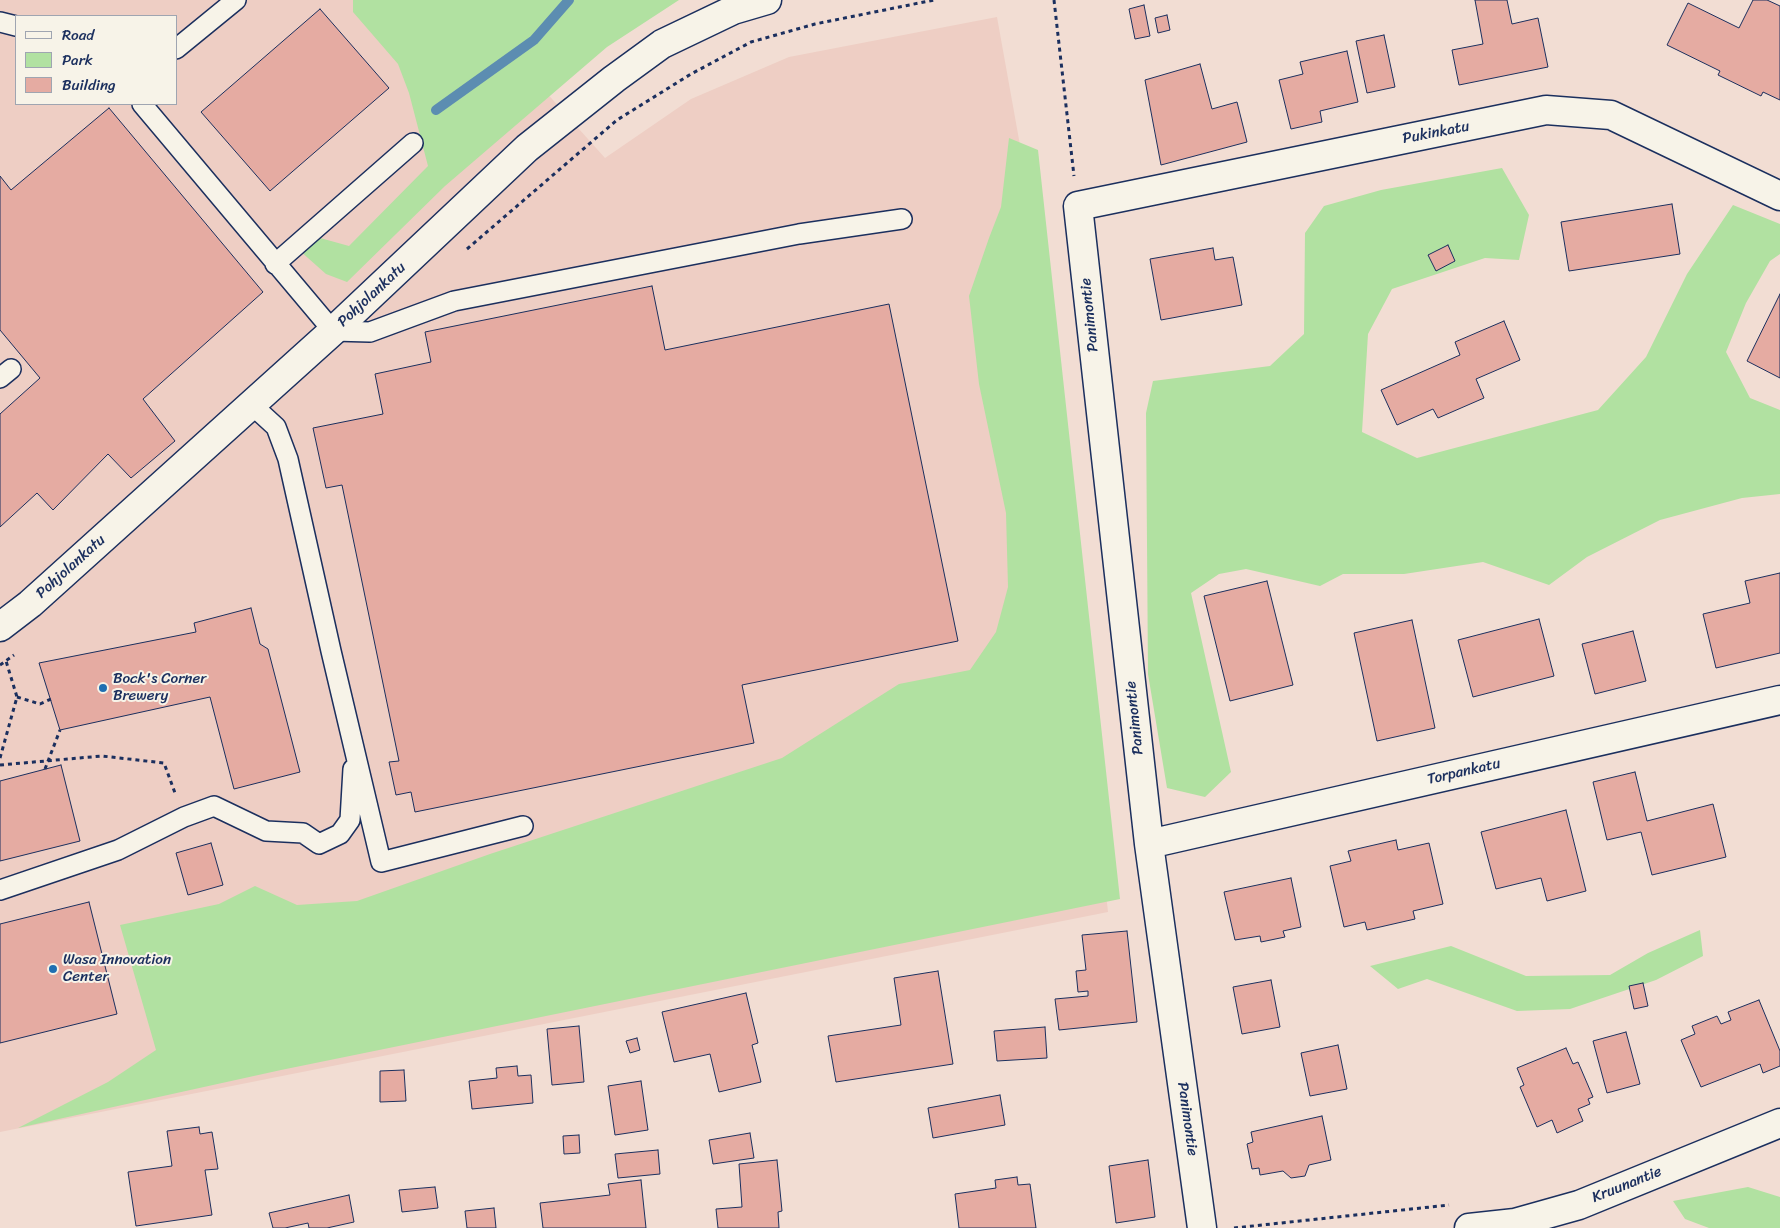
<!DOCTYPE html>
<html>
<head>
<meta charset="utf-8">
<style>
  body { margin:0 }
  #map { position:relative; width:1780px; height:1228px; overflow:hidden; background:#f2ddd3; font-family:Sriracha,sans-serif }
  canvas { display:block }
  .legend { position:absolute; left:15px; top:15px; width:162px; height:90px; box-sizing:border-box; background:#f7f3e8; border:1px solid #9fa5b1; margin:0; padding:6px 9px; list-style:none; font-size:15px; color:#1b2f5e }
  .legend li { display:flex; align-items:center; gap:10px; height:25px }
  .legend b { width:25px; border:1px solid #9fa5b1 }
</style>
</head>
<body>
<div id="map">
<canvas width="1780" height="1228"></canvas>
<ul class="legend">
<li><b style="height:6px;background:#f7f3e8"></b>Road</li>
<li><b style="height:14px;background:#b1e1a1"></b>Park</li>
<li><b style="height:14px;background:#e5aba2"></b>Building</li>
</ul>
</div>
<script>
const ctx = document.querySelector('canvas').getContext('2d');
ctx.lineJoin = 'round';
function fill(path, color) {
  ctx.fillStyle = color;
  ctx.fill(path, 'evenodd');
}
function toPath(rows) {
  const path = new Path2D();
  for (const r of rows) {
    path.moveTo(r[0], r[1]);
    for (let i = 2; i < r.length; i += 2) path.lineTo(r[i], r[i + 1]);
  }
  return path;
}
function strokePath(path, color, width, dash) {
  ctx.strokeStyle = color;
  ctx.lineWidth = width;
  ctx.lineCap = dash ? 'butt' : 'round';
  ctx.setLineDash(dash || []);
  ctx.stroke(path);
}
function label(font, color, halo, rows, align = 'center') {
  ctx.font = font + ' Sriracha,sans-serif';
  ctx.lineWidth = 4;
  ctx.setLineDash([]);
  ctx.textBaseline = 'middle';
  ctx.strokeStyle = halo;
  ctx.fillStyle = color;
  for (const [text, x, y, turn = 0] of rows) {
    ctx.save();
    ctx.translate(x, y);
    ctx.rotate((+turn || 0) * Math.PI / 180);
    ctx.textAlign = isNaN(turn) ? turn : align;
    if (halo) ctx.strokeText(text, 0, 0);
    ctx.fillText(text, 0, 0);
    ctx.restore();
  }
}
fill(toPath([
  [0,0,455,0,466,3,605,158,691,99,789,57,997,17,1032,212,1108,912,0,1132],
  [16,16,176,16,176,104,16,104]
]), '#eecec4');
fill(toPath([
  [353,0,679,0,607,47,445,186,347,282,326,274,299,250,313,236,349,246,428,166,409,93,398,64,353,12],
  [1009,138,1038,150,1120,899,281,1070,18,1128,108,1082,156,1050,120,925,219,904,255,886,297,905,357,901,490,854,782,758,899,684,970,670,996,632,1008,587,1006,513,979,384,969,296,989,238,1001,207],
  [1502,168,1529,215,1519,260,1485,258,1392,289,1368,334,1362,432,1417,458,1598,410,1646,357,1687,274,1733,205,1780,224,1780,254,1770,261,1746,303,1726,352,1750,398,1780,410,1780,494,1742,498,1660,520,1587,557,1549,585,1483,562,1404,574,1343,574,1320,586,1246,569,1219,574,1191,593,1231,772,1205,797,1167,788,1148,674,1146,413,1153,381,1270,366,1304,334,1305,233,1324,206,1381,190],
  [1700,930,1703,956,1656,980,1570,1009,1517,1011,1427,979,1398,989,1370,966,1451,946,1526,976,1610,975,1648,953],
  [1748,1187,1780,1197,1780,1228,1709,1228,1685,1219,1673,1201]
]), '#b1e1a1');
strokePath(toPath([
  [436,110,534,40,569,0]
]), '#5c8db1', 10);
const building = toPath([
  [1475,0,1507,0,1512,24,1538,18,1548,67,1459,85,1452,50,1483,44,1475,0],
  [1753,0,1767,0,1780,6,1780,100,1763,92,1761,96,1718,75,1720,71,1667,45,1688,3,1739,28,1753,0],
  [1144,5,1150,36,1135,39,1129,9,1144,5],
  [320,9,389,88,270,191,201,112,320,9],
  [1167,15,1170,30,1158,33,1155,18,1167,15],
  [1384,35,1395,87,1367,93,1356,41,1384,35],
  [1347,51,1358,102,1320,111,1322,122,1291,129,1279,80,1303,74,1300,62,1347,51],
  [1200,64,1212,109,1237,102,1247,142,1161,165,1145,80,1200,64],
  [109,108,263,292,143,399,175,441,131,478,108,454,53,510,37,493,0,527,0,414,40,378,0,330,0,176,11,190,109,108],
  [1672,204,1680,254,1569,271,1561,222,1672,204],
  [1448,245,1455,261,1436,271,1428,255,1448,245],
  [1213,248,1215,260,1233,257,1242,305,1161,320,1150,259,1213,248],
  [652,286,665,350,889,304,958,641,742,685,754,743,415,812,411,792,396,795,389,762,399,761,342,485,326,488,313,428,383,414,375,374,431,362,425,332,652,286],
  [1780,294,1780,378,1747,361,1780,294],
  [1504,321,1520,360,1476,379,1484,398,1438,418,1433,409,1397,425,1381,390,1460,355,1455,342,1504,321],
  [1780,573,1780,653,1716,668,1703,614,1750,603,1745,581,1780,573],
  [1267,581,1293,685,1230,701,1204,596,1267,581],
  [251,608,260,644,268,649,300,772,234,789,210,697,60,730,39,663,196,632,194,623,251,608],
  [1539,619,1554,676,1473,697,1458,640,1539,619],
  [1412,620,1435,728,1377,741,1354,633,1412,620],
  [1633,631,1646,681,1595,694,1582,644,1633,631],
  [61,765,80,841,0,861,0,781,61,765],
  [1635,772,1647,821,1713,804,1726,857,1652,875,1641,832,1607,840,1593,782,1635,772],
  [1566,810,1586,891,1547,901,1541,878,1496,889,1481,832,1566,810],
  [1396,840,1398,850,1429,843,1443,904,1413,911,1415,919,1367,930,1365,922,1344,927,1330,866,1351,861,1348,851,1396,840],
  [211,843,223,885,188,895,176,853,211,843],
  [1291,878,1301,927,1283,931,1285,937,1261,942,1260,936,1235,940,1224,892,1291,878],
  [89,902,117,1014,0,1043,0,924,89,902],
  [1127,931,1137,1022,1059,1030,1055,999,1088,996,1088,991,1078,992,1076,971,1086,970,1082,935,1127,931],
  [938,971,953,1064,836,1082,828,1036,901,1025,894,978,938,971],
  [1271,980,1280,1027,1242,1034,1233,987,1271,980],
  [1643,983,1648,1006,1634,1009,1629,986,1643,983],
  [746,993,758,1043,752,1045,761,1082,719,1092,710,1054,674,1062,662,1012,746,993],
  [1759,1000,1780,1051,1780,1066,1763,1073,1760,1064,1701,1087,1681,1040,1695,1034,1692,1026,1717,1016,1721,1024,1731,1020,1728,1012,1759,1000],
  [579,1026,584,1082,552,1085,547,1029,579,1026],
  [1045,1027,1047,1058,997,1061,994,1031,1045,1027],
  [1626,1032,1640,1084,1607,1093,1593,1041,1626,1032],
  [637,1038,640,1050,630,1053,626,1041,637,1038],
  [1338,1045,1347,1089,1310,1096,1301,1053,1338,1045],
  [1566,1048,1573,1064,1578,1062,1593,1097,1588,1099,1590,1104,1578,1109,1583,1121,1557,1133,1552,1120,1537,1127,1520,1087,1524,1085,1517,1068,1566,1048],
  [517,1066,518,1076,531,1075,533,1103,472,1109,469,1081,497,1078,496,1068,517,1066],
  [404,1070,406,1101,380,1102,380,1071,404,1070],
  [641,1081,648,1130,615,1135,608,1086,641,1081],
  [1000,1095,1005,1125,933,1138,928,1108,1000,1095],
  [1322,1116,1331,1160,1309,1165,1305,1176,1291,1178,1283,1171,1260,1175,1259,1168,1252,1169,1247,1144,1253,1142,1251,1132,1322,1116],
  [199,1127,200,1134,212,1132,218,1169,205,1170,212,1215,136,1226,128,1172,172,1166,167,1131,199,1127],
  [750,1133,754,1158,713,1164,709,1140,750,1133],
  [579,1135,580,1153,564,1154,563,1136,579,1135],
  [658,1150,660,1174,618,1178,615,1154,658,1150],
  [777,1160,782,1211,778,1212,779,1228,718,1228,716,1209,742,1207,739,1164,777,1160],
  [1148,1160,1155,1217,1116,1223,1109,1166,1148,1160],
  [1017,1177,1018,1185,1030,1184,1036,1228,959,1228,955,1194,996,1188,995,1180,1017,1177],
  [641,1180,646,1228,543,1228,540,1203,610,1195,608,1184,641,1180],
  [435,1187,438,1208,402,1212,399,1190,435,1187],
  [349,1195,354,1222,327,1228,309,1228,308,1223,285,1228,273,1228,269,1213,349,1195],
  [494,1208,496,1228,467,1228,465,1211,494,1208]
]);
fill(building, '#e5aba2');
strokePath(building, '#1b2f5e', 1);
const lane = toPath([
  [0,22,16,26],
  [176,49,236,0],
  [142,104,333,331,370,332,454,301,799,234,902,219],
  [275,264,413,143],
  [0,378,11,369],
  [252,405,276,427,288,459,331,651,381,862,523,826],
  [0,890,118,850,184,817,214,806,266,831,303,833,319,844,340,834,350,820,353,769]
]);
const street = toPath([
  [1149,844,1780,700],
  [1202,1228,1149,844,1078,206,1546,110,1611,115,1780,196]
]);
const secondary = toPath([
  [0,627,30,604,333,331,527,148,614,79,662,44,733,10,767,0],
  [1469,1228,1515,1223,1579,1205,1780,1123]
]);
strokePath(lane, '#1b2f5e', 22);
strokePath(street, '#1b2f5e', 31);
strokePath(secondary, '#1b2f5e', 31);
strokePath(toPath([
  [1054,0,1074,176],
  [467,249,617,120,691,74,751,42,815,24,934,0],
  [0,665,14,655],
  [17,697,40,704,51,699],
  [0,758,17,697,6,661],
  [0,765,102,756,164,763,175,793],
  [1234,1228,1449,1205]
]), '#1b2f5e', 3, [4, 4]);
strokePath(lane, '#f7f3e8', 19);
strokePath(street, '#f7f3e8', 28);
strokePath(secondary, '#f7f3e8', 28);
strokePath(toPath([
  [45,769,60,730]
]), '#1b2f5e', 3, [4, 4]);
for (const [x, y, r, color] of [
  [103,688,5,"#1f6fb2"],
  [53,969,5,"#1f6fb2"]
]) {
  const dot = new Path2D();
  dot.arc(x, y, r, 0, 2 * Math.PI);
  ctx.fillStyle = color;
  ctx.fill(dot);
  strokePath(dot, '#f7f3e8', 2);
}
label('15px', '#1b2f5e', '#f7f3e8', [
  ["Pukinkatu",1436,133,-11],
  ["Pohjolankatu",372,295,-43],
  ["Panimontie",1090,315,-96],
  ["Pohjolankatu",71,567,-42],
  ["Panimontie",1135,718,-96],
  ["Torpankatu",1464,772,-13],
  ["Panimontie",1187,1119,82],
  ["Kruunantie",1627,1185,-22]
]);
label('15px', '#1b2f5e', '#f7f3e8', [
  ["Bock's Corner",113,679],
  ["Brewery",113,696],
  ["Wasa Innovation",63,960],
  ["Center",63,977]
], 'left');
</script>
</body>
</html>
